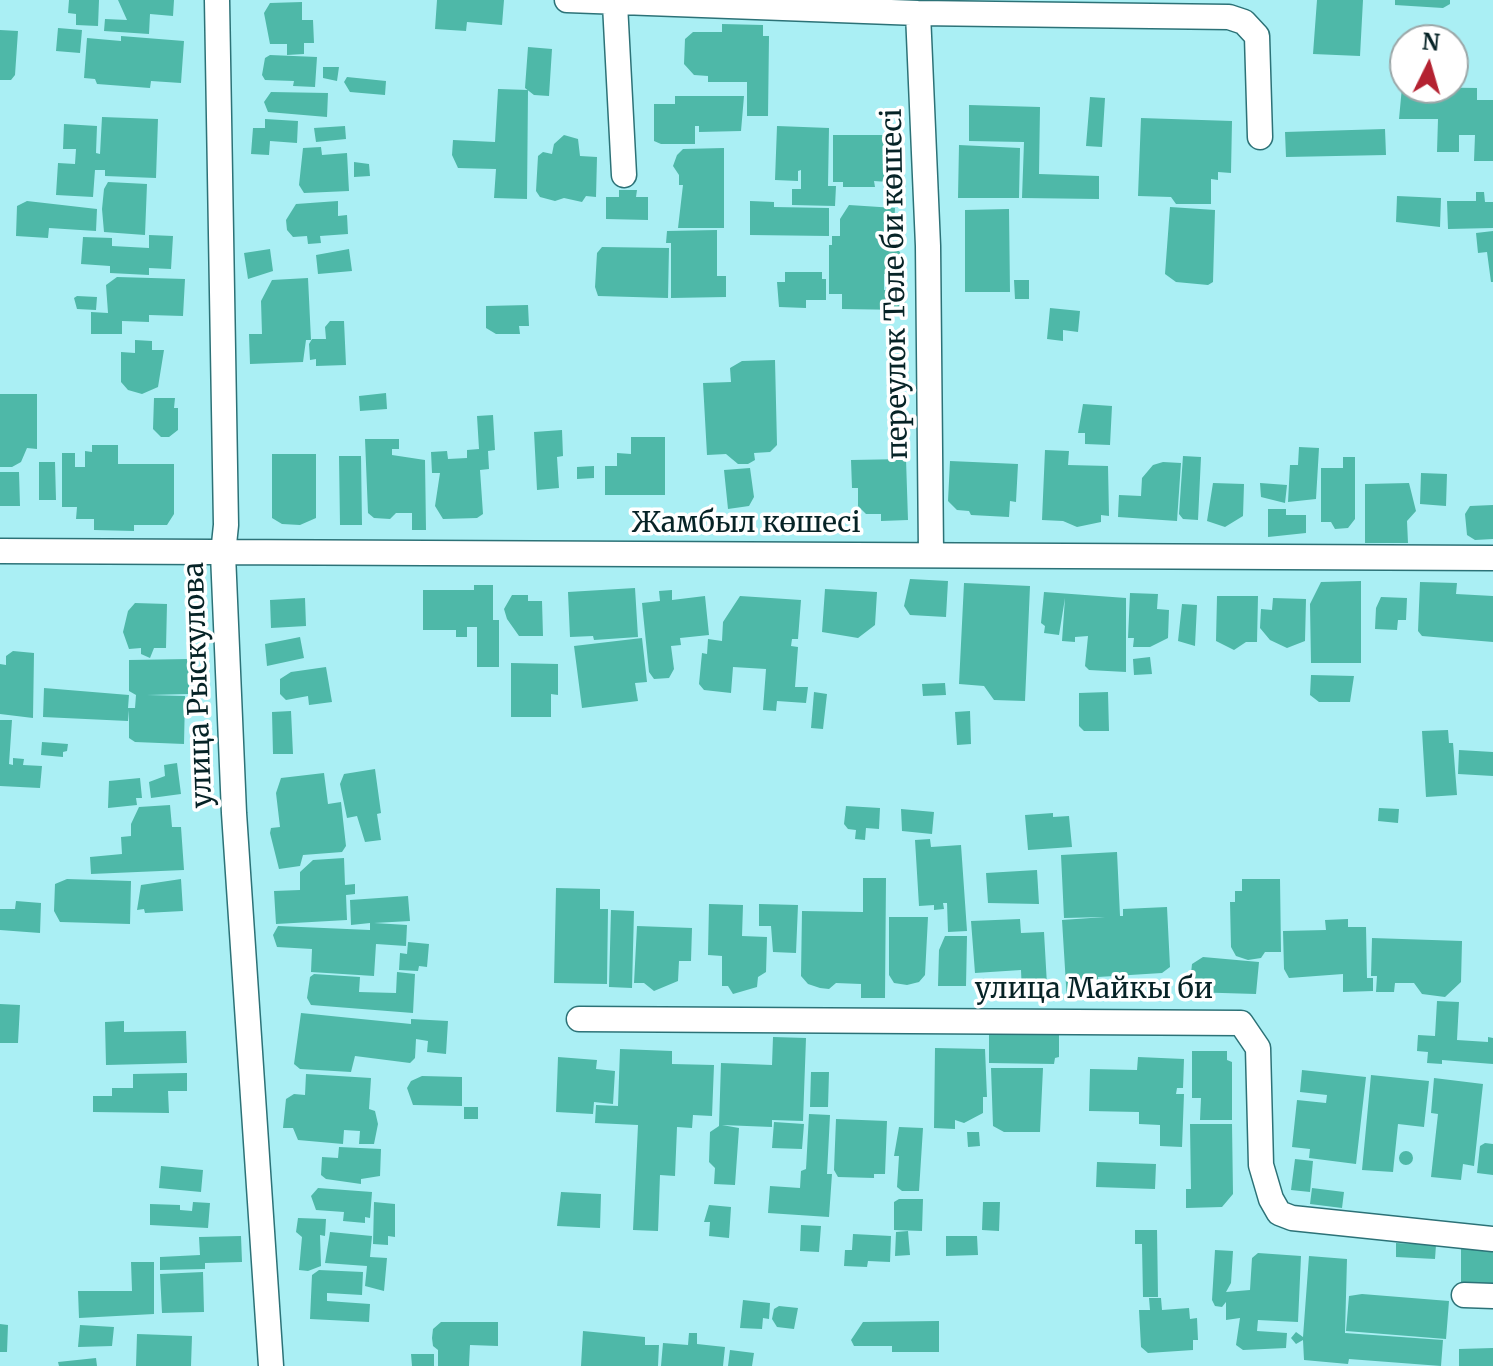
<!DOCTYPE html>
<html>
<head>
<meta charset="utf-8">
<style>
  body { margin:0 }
  #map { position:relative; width:1493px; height:1366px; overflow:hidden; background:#aaeff4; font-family:Merriweather,serif }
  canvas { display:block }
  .north { position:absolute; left:1389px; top:24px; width:80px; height:80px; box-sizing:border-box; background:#fff; border:2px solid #9ba7a8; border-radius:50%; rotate:5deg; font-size:22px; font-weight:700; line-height:32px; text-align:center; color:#062326 }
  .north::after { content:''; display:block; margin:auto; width:28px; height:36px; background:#b42231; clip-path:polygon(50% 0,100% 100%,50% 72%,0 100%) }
</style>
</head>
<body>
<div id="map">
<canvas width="1493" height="1366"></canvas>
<div class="north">N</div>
</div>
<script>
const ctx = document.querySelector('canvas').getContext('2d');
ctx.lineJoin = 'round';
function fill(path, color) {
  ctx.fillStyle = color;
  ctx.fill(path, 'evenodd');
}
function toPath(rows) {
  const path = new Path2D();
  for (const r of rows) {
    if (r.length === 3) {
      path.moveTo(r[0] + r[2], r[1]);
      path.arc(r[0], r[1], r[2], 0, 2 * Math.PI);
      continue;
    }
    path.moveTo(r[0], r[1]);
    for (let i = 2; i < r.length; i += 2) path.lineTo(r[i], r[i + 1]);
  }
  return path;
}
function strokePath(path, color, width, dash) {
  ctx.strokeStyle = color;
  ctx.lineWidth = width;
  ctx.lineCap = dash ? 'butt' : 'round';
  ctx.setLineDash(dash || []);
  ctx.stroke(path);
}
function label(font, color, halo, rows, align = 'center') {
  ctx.font = font + ' Merriweather,serif';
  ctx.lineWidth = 7;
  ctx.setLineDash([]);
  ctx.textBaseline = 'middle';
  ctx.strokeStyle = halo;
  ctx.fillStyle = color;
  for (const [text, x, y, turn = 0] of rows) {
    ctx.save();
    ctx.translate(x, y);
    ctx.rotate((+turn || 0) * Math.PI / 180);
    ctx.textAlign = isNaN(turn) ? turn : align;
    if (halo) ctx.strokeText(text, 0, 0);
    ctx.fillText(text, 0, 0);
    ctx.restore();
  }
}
fill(toPath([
  [69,0,99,0,98,26,76,25,76,14,68,13],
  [118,0,174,0,173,16,150,14,149,34,104,31,105,19,127,20],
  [437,0,504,0,502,25,467,22,466,31,435,29],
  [1317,0,1363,0,1360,56,1313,54],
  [1395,0,1450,0,1450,4,1443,8,1395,5],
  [302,2,302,20,313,20,314,43,304,43,304,54,287,55,287,44,270,44,264,13,270,3],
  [722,24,763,25,763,36,769,36,768,116,747,116,747,82,708,82,708,76,694,75,684,64,685,39,693,32,722,32],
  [58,28,82,30,80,53,56,51],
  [0,30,18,31,15,75,11,80,0,80],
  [121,36,184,41,181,83,151,81,150,88,97,84,95,79,84,78,87,38,121,41],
  [528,47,552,49,549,96,534,95,525,88],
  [270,55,317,57,315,87,293,86,294,81,265,80,262,75,265,58],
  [323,67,339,67,337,81,323,78],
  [347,77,386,81,385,95,350,92,344,82],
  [1402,87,1477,88,1477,100,1493,100,1493,161,1474,161,1475,135,1459,135,1459,152,1437,152,1438,119,1399,119],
  [498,89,528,90,527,199,494,198,496,169,458,168,452,155,453,140,495,142],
  [271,92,328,93,327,117,268,112,264,102],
  [675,96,744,96,741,131,699,132,699,126,695,126,695,144,661,144,654,141,654,104,675,104],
  [1090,97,1105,98,1102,147,1086,146],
  [969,105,1040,107,1039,174,1099,176,1099,199,1022,198,1024,142,969,141],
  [102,117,158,119,156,178,105,176,105,170,95,170,93,197,56,195,58,163,75,164,76,149,63,149,64,124,97,126,96,153,100,154],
  [1141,118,1232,121,1231,173,1218,172,1218,180,1211,179,1211,204,1176,204,1171,197,1138,196],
  [265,119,298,121,297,143,270,141,269,155,251,154,253,128,265,128],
  [345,126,346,139,316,142,314,128],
  [777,126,829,128,828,186,836,186,835,206,792,205,792,189,801,189,801,170,798,171,798,181,775,180],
  [1385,129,1386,155,1286,157,1285,132],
  [564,135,578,139,580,156,597,157,596,197,586,196,582,202,564,198,555,201,540,197,536,191,538,156,543,152,552,154,554,144],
  [833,135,888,135,888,182,874,181,875,187,843,187,843,182,833,182],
  [959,145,1020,148,1019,198,958,198],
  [321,147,322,155,347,153,349,191,304,193,299,185,303,148],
  [724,148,724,228,678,228,683,185,679,185,679,175,673,166,677,155,683,149],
  [354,162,369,164,370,176,354,177],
  [108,182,147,184,145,235,104,232,102,209,104,189],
  [619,190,637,190,636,197,648,197,648,220,606,219,606,197,619,197],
  [1476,192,1484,192,1485,202,1493,202,1493,228,1448,229,1447,201,1476,201],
  [1397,196,1441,198,1440,227,1396,222],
  [27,201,97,209,96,231,49,228,48,238,16,236,17,206],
  [338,201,338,216,347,215,348,234,320,236,321,243,308,244,307,236,293,237,287,230,286,220,296,204],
  [750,201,774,202,774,207,829,208,829,236,750,235],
  [849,205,895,208,893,246,900,252,901,267,900,273,884,274,884,290,906,290,905,310,842,309,842,294,829,294,829,245,832,245,832,236,840,236,840,219],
  [1170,207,1215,210,1213,282,1208,285,1176,282,1165,274],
  [1009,209,1010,292,965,292,965,210],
  [717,230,717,276,726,276,726,297,671,298,671,243,666,243,667,231],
  [1493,231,1493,282,1491,282,1487,252,1478,253,1476,233],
  [149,235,173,236,171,269,149,268,149,275,110,273,110,266,81,264,83,237,112,238,112,246,149,248],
  [602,247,669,248,668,298,598,296,595,287,597,253],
  [270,249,273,271,248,279,244,253],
  [349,249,352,271,318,274,316,255],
  [785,272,822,272,822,279,826,279,826,300,806,300,806,308,779,307,777,282,785,282],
  [117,277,185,279,183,316,149,315,149,322,122,321,122,334,91,334,91,312,108,313,106,285],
  [308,278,311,340,306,340,303,362,250,364,249,334,262,334,261,301,272,280],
  [1014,280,1029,280,1029,299,1015,299],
  [77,296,97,297,96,310,77,309,74,298],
  [528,305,529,326,519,326,520,334,496,334,486,328,486,306],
  [1050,308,1080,311,1078,332,1063,330,1063,341,1047,339],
  [330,321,344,321,346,365,316,366,316,359,310,360,309,344,312,339,326,339,325,327],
  [135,340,152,341,152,350,164,350,158,387,142,394,128,390,121,382,121,352,135,353],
  [775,360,777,445,770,452,754,453,755,460,748,464,738,464,726,454,707,455,703,383,731,382,730,368,742,361],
  [386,393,387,409,360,411,359,396],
  [0,394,37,394,37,449,27,448,21,462,12,467,0,467],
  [154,398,175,398,174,408,178,408,178,430,169,437,161,437,153,429],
  [1083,404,1112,406,1110,445,1085,444,1085,433,1078,433],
  [493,415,495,450,488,451,489,469,480,470,483,514,477,518,443,519,435,506,440,473,432,473,431,452,447,451,448,459,467,458,467,450,479,449,477,416],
  [562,430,563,456,557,457,559,488,537,490,534,432],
  [631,437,665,437,665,495,605,495,605,466,617,466,617,453,631,454],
  [365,439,399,439,399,449,392,449,392,455,425,460,426,530,412,530,412,513,396,513,390,519,374,518,368,513],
  [92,445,118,445,118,464,174,464,174,514,167,525,134,525,134,531,94,530,94,519,76,519,77,507,62,507,62,453,75,453,75,467,85,467,85,451,92,452],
  [1299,447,1319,448,1316,499,1288,502,1290,465,1298,465],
  [1045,450,1069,451,1068,465,1108,466,1109,516,1101,515,1101,522,1077,527,1063,521,1042,520],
  [272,454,316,454,316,518,300,525,282,524,272,518],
  [339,456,361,456,362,525,340,525],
  [1183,456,1201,457,1198,520,1183,519,1179,514],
  [1343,457,1355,457,1355,519,1348,528,1335,529,1331,522,1321,522,1321,468,1343,468],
  [906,459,908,520,881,521,881,514,866,514,858,506,858,488,852,488,851,460],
  [950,461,1018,464,1016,502,1010,501,1009,517,971,515,969,511,957,510,948,501],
  [39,462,55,462,56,500,39,500],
  [1163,462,1181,463,1177,521,1118,517,1119,495,1141,496,1142,478,1153,465],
  [594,466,594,478,577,479,577,467],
  [750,468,754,497,749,506,728,509,724,470],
  [0,472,19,472,20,506,0,506],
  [1421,473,1447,474,1446,506,1420,504],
  [1213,483,1244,484,1243,516,1225,527,1207,521],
  [1260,483,1287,485,1285,503,1261,497],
  [1409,483,1416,511,1407,521,1408,543,1365,543,1365,484],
  [1493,505,1493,539,1475,540,1467,535,1465,514,1470,506],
  [1268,509,1286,509,1286,515,1306,515,1306,533,1268,537],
  [910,579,948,581,946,617,910,615,904,606],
  [1361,581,1361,663,1311,663,1310,604,1321,582],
  [1420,582,1457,583,1456,594,1493,596,1493,642,1422,636,1418,631],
  [964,583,1030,586,1025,701,994,700,984,686,959,684],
  [474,585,493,585,493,620,499,620,499,667,477,667,477,627,467,627,467,637,456,637,456,630,423,630,423,590,474,590],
  [635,588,638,637,594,640,593,636,570,637,568,592],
  [825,589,877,592,875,625,858,638,822,632],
  [672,590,672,600,705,596,709,635,680,638,681,645,671,646,674,669,669,678,654,679,649,672,642,603,660,601,659,591],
  [1044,592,1126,598,1126,672,1089,670,1085,666,1088,636,1075,637,1075,642,1062,641,1065,598,1059,635,1044,633,1045,626,1041,623],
  [1130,593,1158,594,1157,609,1169,610,1168,638,1150,647,1133,647,1134,638,1128,638],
  [512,595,528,595,528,601,542,601,543,636,519,636,507,619,504,609],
  [740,596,801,600,798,639,792,639,791,646,798,647,795,687,808,687,806,703,777,701,776,711,763,710,766,669,733,667,731,693,704,690,699,684,702,653,707,654,708,639,722,641,723,622],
  [1217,596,1258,596,1257,642,1246,642,1234,650,1216,641],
  [1381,597,1407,598,1406,620,1398,620,1397,630,1375,629,1376,608],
  [305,598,306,626,271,628,270,600],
  [1273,598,1306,599,1305,641,1287,648,1270,640,1260,628,1261,609,1272,610],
  [135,603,167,604,166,648,154,648,150,658,141,654,141,648,129,649,123,632,128,611],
  [1182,604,1197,605,1195,646,1178,641],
  [300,637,304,658,267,666,265,644],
  [642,638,647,682,635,683,638,701,582,708,574,646],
  [13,651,34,653,33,718,0,714,0,664,6,665,6,656],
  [1150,657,1152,674,1134,675,1133,659],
  [189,659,189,694,147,695,185,696,184,744,135,742,129,738,129,710,128,721,43,717,44,688,129,695,128,708,135,708,136,695,129,691,129,660],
  [511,663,558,664,558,695,551,694,551,717,511,717],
  [326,667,332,702,309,705,308,696,286,700,280,694,280,679,291,672],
  [1311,675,1354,676,1350,702,1319,702,1310,695],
  [945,683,946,695,923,696,922,684],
  [814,692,827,694,823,729,811,728],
  [1108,692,1109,731,1084,731,1079,726,1079,693],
  [291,711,293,754,273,754,272,712],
  [970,711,971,744,957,745,955,712],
  [0,720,12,720,9,764,13,765,13,758,24,759,23,765,42,766,40,788,0,786],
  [1448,730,1449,743,1453,743,1457,795,1426,797,1422,731],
  [42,742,68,744,67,751,63,752,63,757,41,755],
  [1459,750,1493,752,1493,776,1458,774],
  [177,763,181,794,151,798,149,782,165,776,164,765],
  [375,769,381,813,377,814,381,840,365,842,357,816,347,818,340,784,344,774],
  [324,773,328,804,341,802,346,846,342,852,303,855,300,866,279,869,270,833,271,828,280,827,276,793,281,778],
  [140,778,142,798,136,798,137,805,108,808,109,781],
  [170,805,172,827,181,827,184,870,91,874,90,857,122,854,121,837,131,836,131,824,139,807],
  [846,806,880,808,879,829,866,828,865,840,855,839,856,830,848,829,844,824],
  [1379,808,1399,809,1398,823,1378,821],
  [901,809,934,812,932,834,902,831],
  [1053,813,1053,817,1069,816,1072,847,1028,850,1025,815],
  [930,839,931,847,961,845,967,931,948,932,947,903,943,903,944,909,934,910,934,905,919,906,915,840],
  [1117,852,1120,916,1123,916,1123,909,1167,907,1170,967,1162,973,1098,977,1099,999,1067,1001,1062,920,1105,917,1064,918,1061,855],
  [344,858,345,885,355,884,355,894,346,895,347,920,276,924,274,891,300,890,300,872,313,860],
  [1037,870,1039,904,988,903,986,873],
  [863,878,886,878,885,998,861,998,861,984,836,983,829,989,820,988,808,984,801,976,802,911,863,912],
  [67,879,131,881,130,924,60,922,54,911,55,884],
  [181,879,183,911,145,913,144,909,137,910,141,885],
  [1242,879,1280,879,1281,952,1265,952,1261,958,1248,960,1236,956,1231,947,1230,902,1235,902,1235,891,1242,891],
  [556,888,600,889,600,909,608,909,607,984,554,983],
  [408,896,410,921,374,923,407,925,406,946,376,944,374,976,311,972,312,949,277,947,273,935,278,926,370,930,370,923,351,925,350,900],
  [16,901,41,903,40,933,0,930,0,909,15,909],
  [709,904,743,905,742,936,767,937,766,972,758,977,757,987,733,994,728,986,722,986,722,956,708,955],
  [759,904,798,905,796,953,773,952,771,926,759,926],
  [611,910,634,911,632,988,609,987],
  [889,917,928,917,925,975,919,982,907,985,894,983,889,975],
  [1020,919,1021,933,1044,932,1047,985,1043,993,1022,994,1021,970,975,973,971,921],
  [1348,919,1348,927,1366,927,1367,978,1373,978,1373,991,1343,992,1343,974,1289,978,1284,969,1283,931,1326,930,1325,920],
  [637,926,692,928,691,961,679,961,678,981,654,991,644,983,634,983],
  [945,936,967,936,966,986,938,986,939,950],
  [1372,938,1462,941,1461,982,1445,997,1422,994,1414,983,1395,983,1394,992,1376,992,1377,976,1371,976],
  [408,942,429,944,427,967,419,966,418,971,399,970,400,953,407,954],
  [1203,957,1259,962,1256,994,1189,992,1192,964],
  [397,972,415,974,413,1013,311,1005,307,998,310,977,314,974,360,977,359,992,396,993],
  [1437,1001,1459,1002,1457,1040,1488,1042,1488,1037,1493,1038,1493,1064,1442,1060,1442,1064,1427,1063,1428,1052,1417,1051,1418,1035,1435,1036],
  [0,1004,20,1005,18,1043,0,1043],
  [301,1013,411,1024,411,1019,448,1021,446,1054,427,1052,428,1041,416,1039,415,1058,410,1063,355,1056,351,1072,300,1069,294,1064],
  [124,1021,124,1032,186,1031,187,1063,106,1065,105,1022],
  [989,1032,1059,1034,1059,1057,1055,1058,1054,1064,989,1063],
  [773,1037,806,1038,803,1121,772,1120,772,1127,722,1125,739,1128,735,1185,714,1184,715,1168,709,1162,710,1132,719,1126,721,1063,772,1065],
  [935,1048,985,1049,987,1097,983,1097,983,1113,964,1123,955,1120,955,1129,934,1128],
  [620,1049,672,1051,672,1064,714,1065,712,1116,693,1115,692,1128,677,1127,675,1176,660,1175,658,1231,633,1230,638,1125,595,1123,596,1105,618,1106],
  [1192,1051,1227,1051,1227,1060,1232,1062,1232,1120,1200,1120,1201,1098,1192,1098],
  [558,1057,597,1060,596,1069,615,1071,613,1104,594,1102,593,1114,556,1112],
  [1138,1057,1184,1059,1183,1088,1177,1088,1176,1094,1184,1094,1182,1147,1160,1146,1160,1125,1139,1124,1139,1112,1089,1111,1090,1069,1137,1070],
  [991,1068,1043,1068,1040,1132,1004,1132,993,1126],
  [1302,1070,1366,1077,1356,1164,1309,1158,1310,1149,1292,1147,1297,1100,1326,1103,1327,1095,1300,1092],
  [811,1072,829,1072,828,1107,810,1107],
  [187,1073,187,1091,168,1091,169,1113,93,1112,93,1096,112,1096,112,1088,133,1088,133,1074],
  [306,1074,371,1078,369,1109,375,1111,378,1124,374,1144,359,1144,360,1131,344,1130,343,1144,298,1140,293,1128,283,1128,286,1099,294,1094,305,1095],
  [1371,1075,1429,1081,1424,1127,1398,1124,1393,1172,1362,1170],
  [422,1076,462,1077,462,1106,413,1105,407,1088,411,1081],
  [1434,1078,1483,1084,1474,1166,1463,1164,1461,1180,1431,1177,1438,1114,1431,1113],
  [464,1107,478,1107,478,1119,464,1119],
  [809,1114,830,1115,827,1174,832,1174,829,1217,768,1213,770,1186,800,1188,801,1171,806,1169],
  [836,1119,887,1121,885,1174,874,1174,874,1178,838,1177,834,1170],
  [774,1122,804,1124,802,1149,772,1148],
  [1190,1124,1232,1124,1233,1194,1222,1207,1186,1208,1186,1189,1191,1189],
  [899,1127,923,1128,919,1191,902,1191,897,1187,899,1156,894,1156],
  [967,1132,979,1132,980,1146,968,1147],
  [1485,1143,1493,1144,1493,1175,1477,1173,1480,1146],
  [339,1147,381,1149,380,1176,361,1179,361,1184,326,1179,321,1175,322,1157,338,1158],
  [1406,1158,7],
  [1295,1159,1313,1161,1310,1192,1291,1190],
  [1097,1162,1156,1164,1155,1189,1096,1187],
  [161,1166,203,1170,201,1192,159,1188],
  [318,1188,372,1192,370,1218,365,1217,365,1223,343,1221,344,1212,316,1210,311,1196],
  [1312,1188,1344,1192,1342,1208,1310,1204],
  [561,1192,601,1194,600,1228,557,1226],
  [899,1199,923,1199,922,1231,894,1230,894,1202],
  [193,1202,210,1203,208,1228,150,1225,150,1204,180,1205,180,1210,192,1211],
  [374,1202,395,1204,395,1237,388,1236,388,1245,373,1244],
  [983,1202,1000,1202,999,1231,982,1230],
  [709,1205,731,1207,729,1238,709,1236,710,1222,704,1222],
  [298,1218,326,1219,325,1236,320,1235,321,1266,308,1271,299,1270,302,1237,296,1232],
  [801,1225,821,1226,819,1252,800,1251],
  [1135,1230,1157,1230,1158,1297,1143,1297,1142,1244,1135,1244],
  [908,1231,910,1255,895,1256,896,1232],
  [330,1232,372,1236,370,1257,387,1258,384,1291,365,1286,367,1266,325,1263],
  [853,1234,891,1236,890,1262,868,1261,867,1267,844,1266,845,1250,852,1250],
  [241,1236,242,1262,205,1263,205,1269,160,1270,160,1257,200,1255,199,1237],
  [946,1236,977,1236,978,1255,946,1256],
  [1396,1243,1436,1245,1435,1259,1396,1257],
  [1461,1245,1493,1249,1493,1286,1461,1282],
  [1215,1250,1233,1251,1231,1283,1226,1292,1250,1290,1252,1258,1258,1253,1301,1256,1298,1322,1258,1320,1257,1331,1287,1333,1286,1348,1243,1350,1236,1345,1240,1318,1226,1320,1226,1302,1222,1307,1215,1306,1212,1300],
  [1309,1256,1347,1259,1345,1333,1443,1340,1441,1366,1349,1359,1348,1364,1304,1360,1303,1340,1296,1344,1291,1338,1296,1332,1303,1337],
  [131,1262,154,1262,154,1314,79,1318,78,1291,132,1291],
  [319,1270,363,1272,362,1295,327,1293,327,1301,370,1304,369,1322,310,1319,312,1275],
  [203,1272,204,1312,162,1313,160,1274],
  [1362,1294,1449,1301,1446,1339,1346,1331,1349,1296],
  [1149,1298,1161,1298,1162,1310,1189,1308,1190,1319,1197,1318,1198,1340,1193,1340,1193,1350,1148,1353,1141,1347,1139,1310,1150,1310],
  [743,1300,770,1303,769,1319,763,1318,762,1329,740,1328],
  [779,1306,798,1308,794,1329,777,1327,772,1319,774,1309],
  [939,1321,939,1352,892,1352,892,1346,854,1346,851,1340,863,1322],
  [441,1322,498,1322,498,1346,470,1345,469,1366,438,1366,438,1350,433,1346,432,1338,433,1329],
  [0,1324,8,1325,7,1352,0,1352],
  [80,1325,114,1327,112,1346,78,1347],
  [583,1331,645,1337,645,1345,659,1345,658,1366,581,1366],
  [689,1333,697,1333,697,1344,725,1347,723,1366,661,1366,663,1343,688,1345],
  [137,1334,192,1336,191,1366,136,1366],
  [1493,1348,1493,1366,1459,1366,1459,1349],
  [730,1350,754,1353,752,1366,728,1366],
  [411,1354,434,1354,434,1366,412,1366],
  [96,1358,97,1366,59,1366,58,1362]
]), '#4eb8a8');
const street = toPath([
  [217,0,226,525,223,554,234,813,271,1366],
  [567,0,918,13,1229,17,1244,22,1257,36,1260,137],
  [615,4,624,175],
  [918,13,928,246,931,553],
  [0,551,1493,558],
  [579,1019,1241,1023,1258,1048,1261,1165,1271,1199,1279,1213,1292,1218,1493,1239],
  [1464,1295,1493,1296]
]);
strokePath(street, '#2c7277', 27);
strokePath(street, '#fff', 24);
label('28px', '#062326', '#fff', [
  ["переулок Төле би көшесі",896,284,-91],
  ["Жамбыл көшесі",746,524],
  ["улица Рыскулова",199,685,-92],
  ["улица Майкы би",1094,990]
]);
</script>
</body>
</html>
